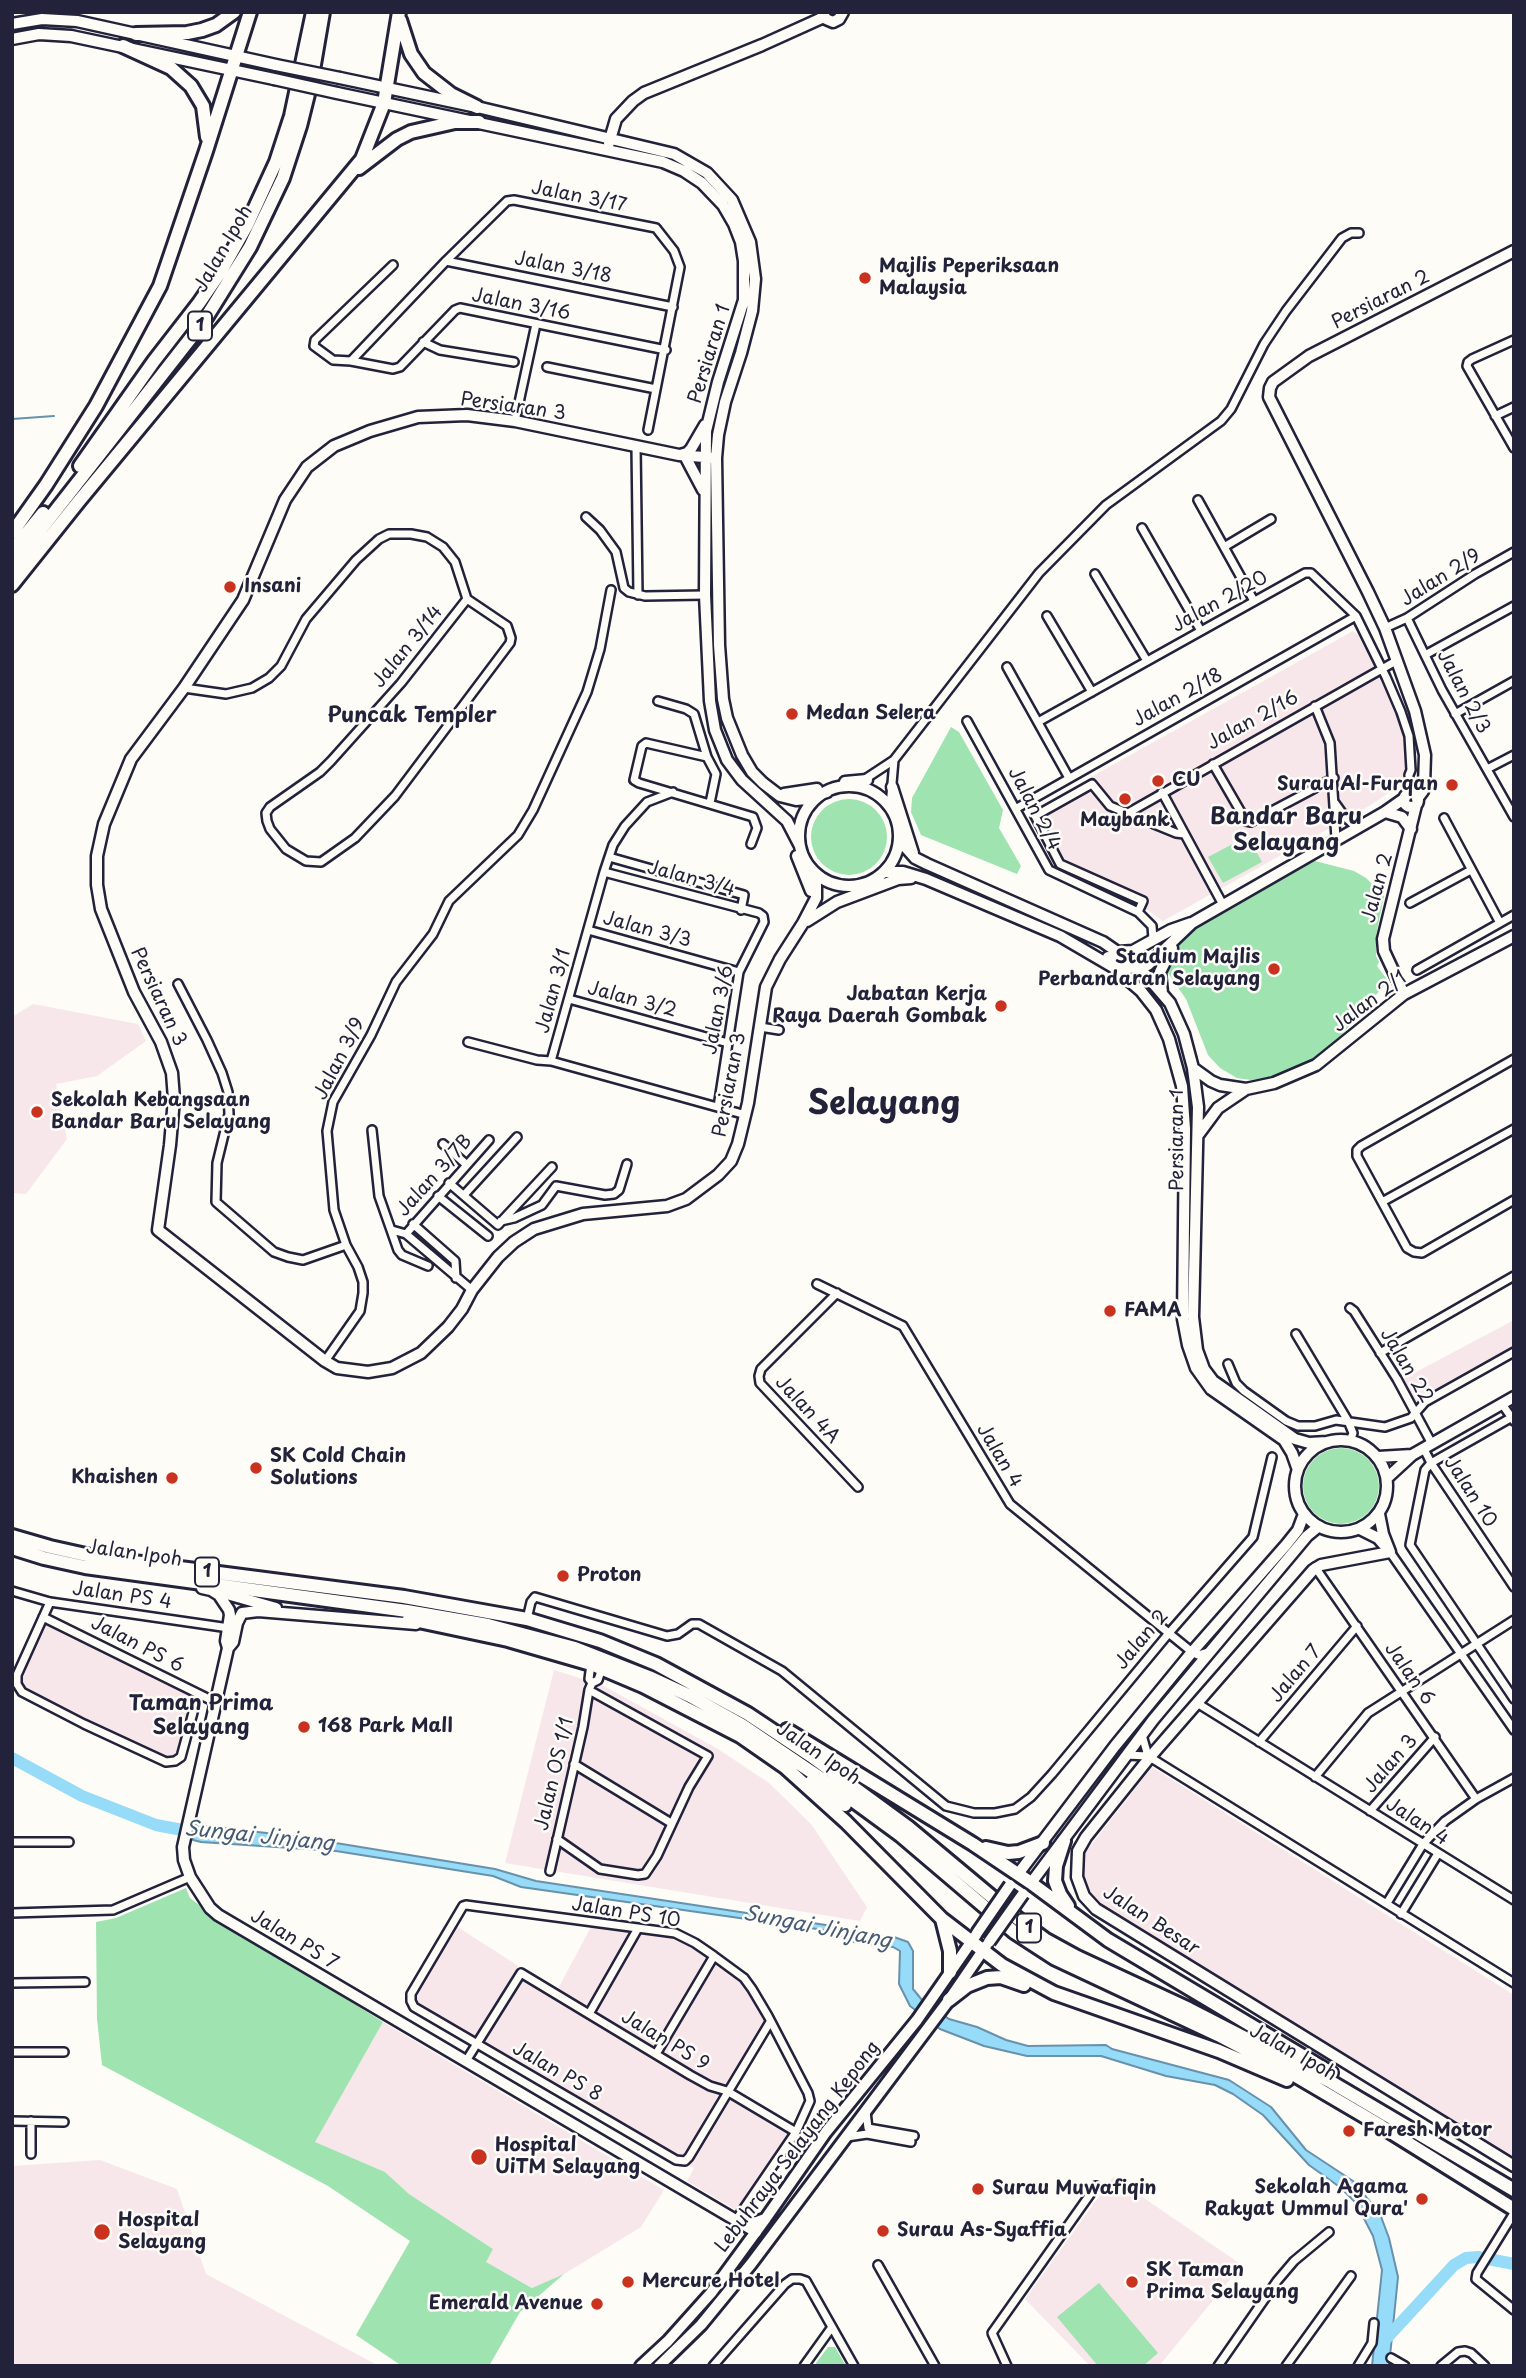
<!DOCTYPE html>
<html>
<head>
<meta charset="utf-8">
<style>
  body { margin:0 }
  #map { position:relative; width:1526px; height:2378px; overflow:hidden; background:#fdfcf7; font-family:"Playpen Sans",sans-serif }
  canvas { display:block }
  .frame { position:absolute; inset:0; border:14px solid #22223b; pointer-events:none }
</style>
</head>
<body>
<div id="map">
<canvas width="1526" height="2378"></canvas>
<div class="frame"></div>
</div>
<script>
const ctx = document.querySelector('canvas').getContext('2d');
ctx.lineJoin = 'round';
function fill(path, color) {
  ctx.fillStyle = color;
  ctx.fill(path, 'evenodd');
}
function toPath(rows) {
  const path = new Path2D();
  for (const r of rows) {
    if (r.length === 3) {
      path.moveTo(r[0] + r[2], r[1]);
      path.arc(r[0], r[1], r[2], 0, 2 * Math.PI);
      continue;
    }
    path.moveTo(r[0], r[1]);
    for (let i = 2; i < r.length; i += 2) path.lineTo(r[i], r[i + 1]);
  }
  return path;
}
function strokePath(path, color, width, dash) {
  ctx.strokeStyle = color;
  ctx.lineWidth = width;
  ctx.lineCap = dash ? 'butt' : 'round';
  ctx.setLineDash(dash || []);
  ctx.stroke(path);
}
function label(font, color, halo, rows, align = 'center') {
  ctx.font = font + ' "Playpen Sans",sans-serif';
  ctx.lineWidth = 5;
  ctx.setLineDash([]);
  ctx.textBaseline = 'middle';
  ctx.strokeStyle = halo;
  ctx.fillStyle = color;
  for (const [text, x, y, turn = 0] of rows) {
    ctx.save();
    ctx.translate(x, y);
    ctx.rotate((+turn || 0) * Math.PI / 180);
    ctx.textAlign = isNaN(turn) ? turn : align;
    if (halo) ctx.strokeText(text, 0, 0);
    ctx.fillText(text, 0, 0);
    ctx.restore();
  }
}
fill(toPath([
  [1353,631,1358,635,1373,663,1393,677,1413,727,1417,774,1369,806,1163,921,1143,907,1057,869,1028,817,1030,811],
  [33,1004,138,1024,146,1041,97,1076,56,1084,67,1139,26,1194,12,1193,12,1017],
  [1514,1320,1514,1347,1415,1404,1401,1380],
  [45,1621,193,1695,178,1755,174,1758,167,1758,22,1687,19,1675],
  [554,1670,602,1685,718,1749,769,1783,811,1824,867,1907,860,1921,505,1863],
  [1152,1767,1514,1995,1514,2158,1183,1956,1101,1904,1088,1890,1082,1868,1085,1853],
  [592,1925,632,1932,674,1935,681,1938,741,1979,768,2022,723,2092,792,2133,739,2212,687,2181,694,2168,417,2005,414,2000,414,1994,456,1926,517,1965,519,1972,554,1996],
  [383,2022,664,2190,641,2227,564,2274,533,2288,485,2262,493,2249,409,2194,385,2172,314,2142],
  [100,2160,177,2189,206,2274,379,2366,12,2366,12,2166],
  [1113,2177,1242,2265,1159,2366,1090,2366,1025,2299]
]), '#f8e7ea');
fill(toPath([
  [951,727,959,732,1003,810,999,828,1021,866,1017,874,921,835,911,812,912,798],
  [849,837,38],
  [1248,836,1262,862,1223,883,1208,857],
  [1315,861,1354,871,1366,878,1384,896,1376,935,1376,956,1379,962,1377,966,1388,981,1332,1046,1305,1064,1290,1073,1276,1076,1251,1080,1237,1078,1220,1068,1208,1055,1186,999,1168,973,1168,964,1176,949,1191,931,1217,913,1284,874],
  [1341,1486,38],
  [186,1888,190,1898,212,1915,383,2022,315,2142,385,2172,409,2194,493,2249,486,2262,532,2288,564,2274,520,2312,489,2366,402,2366,356,2335,410,2241,328,2186,102,2065,97,2019,96,1922,116,1918],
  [1099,2283,1158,2353,1143,2366,1098,2366,1057,2317],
  [828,2347,835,2347,846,2366,814,2366]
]), '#9ee3b0');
const water = toPath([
  [196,1825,293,1836,495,1869,536,1881,839,1927,854,1936,894,1937,908,1942,913,1951,913,1989,922,2000,949,2019,977,2027,1006,2040,1028,2046,1106,2045,1112,2049,1229,2080,1271,2107,1306,2150,1353,2181,1380,2214,1389,2238,1398,2277,1389,2366,1372,2366,1382,2270,1373,2236,1356,2203,1341,2188,1309,2165,1263,2115,1233,2094,1215,2085,1166,2076,1101,2056,1027,2056,984,2046,940,2029,910,2006,899,1984,900,1951,893,1947,854,1942,831,1931,521,1887,493,1876,336,1851,201,1842,193,1840,196,1825]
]);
fill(water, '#96dbf8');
strokePath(water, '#6891ac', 2);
strokePath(toPath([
  [12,419,54,416]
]), '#6891ac', 2);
strokePath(toPath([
  [12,1758,82,1796,156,1825,209,1835],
  [1384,2341,1454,2265,1466,2258,1478,2257,1514,2264]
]), '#96dbf8', 12);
const street = toPath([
  [446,261,673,307],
  [393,265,315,340,314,346,333,360,351,361,393,369,400,367,455,310,460,308,666,350],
  [1514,340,1472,359,1468,362,1467,366,1514,448],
  [423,342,440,350,514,362],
  [351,361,446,261,507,201,514,200,656,228,674,251,680,267,648,430],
  [547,367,656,389],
  [1495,416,1514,407],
  [515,421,536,324],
  [636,446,638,595],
  [1198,500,1254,601],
  [586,517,600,530,616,552,624,588,629,592,645,596,705,595],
  [1142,528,1201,631],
  [1224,547,1271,519],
  [1095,574,1147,661],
  [467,599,507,626,511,638,510,643,395,796,355,838,321,862,306,861,286,849,270,829,267,821,266,813,270,807,320,772,331,761,401,683,467,599],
  [1047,616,1092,692],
  [1407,618,1442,690,1514,817],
  [1385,628,1407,618,1475,574,1514,552],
  [1425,655,1514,606],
  [1007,667,1069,778],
  [184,688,226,694,252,688,269,678,281,666,306,619,356,560,379,539,389,534,411,534,427,537,443,547,455,562,467,599],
  [658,701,686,709,694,714,707,757,716,774,710,803],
  [1315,706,1330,743,1336,839],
  [1455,714,1514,681],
  [967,721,1049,870,1138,912,1152,926,1153,939],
  [1038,722,1305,573,1311,573,1356,616,1386,677,1401,712,1409,736,1411,770,1409,775],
  [707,757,646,743,642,746,634,780,639,783,753,817,757,828,751,844],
  [1213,764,1246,821,1251,822,1334,778],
  [1487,769,1514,755],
  [853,787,894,760,1039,573,1106,505,1221,421,1231,409,1264,344,1286,311,1342,238,1351,233,1359,233],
  [1162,792,1222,903],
  [1335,803,1345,817,1357,828],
  [890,807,894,760],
  [1017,808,1356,616],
  [1128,813,1396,661],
  [1444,818,1500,923],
  [609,857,744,895,741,910],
  [604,872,759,913,763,916,764,922,739,972,718,1107],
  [1410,903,1471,870],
  [1138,912,1143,901,1060,864,1035,816,1092,784,1110,806,1176,833,1184,834],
  [588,930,739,972],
  [1417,970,1514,915],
  [178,984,207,1040,222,1073,228,1092,229,1114,217,1163,216,1202,274,1252,288,1257,303,1260,346,1245],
  [569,999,728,1043],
  [760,1027,779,1030],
  [468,1042,537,1060,551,1061,746,1115],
  [1514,1059,1361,1146,1357,1150,1357,1156,1407,1248,1414,1252,1422,1253,1514,1200],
  [551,1061,604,872,613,845,625,826,647,802,673,792],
  [372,1130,379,1196,398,1250,402,1255,428,1266],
  [443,1144,467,1165],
  [449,1183,498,1225,552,1167],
  [464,1195,517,1137],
  [438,1196,488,1236],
  [1382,1202,1514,1129],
  [501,1221,514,1218,542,1205,556,1186,605,1195,614,1194,619,1190,627,1164],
  [413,1224,455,1261,456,1278],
  [392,1230,406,1234,472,1290],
  [406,1234,489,1140],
  [817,1284,903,1326,1010,1504,1192,1652,1198,1655,1208,1652],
  [837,1293,761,1369,759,1376,760,1383,858,1487],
  [1350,1308,1354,1311,1397,1379,1432,1444],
  [1296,1334,1348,1421,1353,1433,1350,1441],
  [1380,1353,1514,1276],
  [325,1361,360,1311,363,1293,363,1282,358,1267,346,1245,334,1210,327,1131,333,1102,371,1035,396,982,433,934,449,901,518,835,533,810,587,692,600,649,611,590],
  [1228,1364,1236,1383,1244,1391,1286,1421,1298,1426,1315,1426,1336,1420,1385,1427,1411,1418,1425,1402,1514,1352],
  [1502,1404,1514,1421],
  [1514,1416,1431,1463,1425,1470,1410,1545,1514,1699],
  [1424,1449,1431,1463,1514,1587],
  [1390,1552,1514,1730],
  [1315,1567,1476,1799],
  [12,1591,50,1602,229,1628],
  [50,1602,17,1675,17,1684,22,1692,84,1724,166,1762,175,1761,181,1757,198,1694],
  [43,1617,215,1702],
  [527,1619,531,1602,535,1597,667,1636,678,1634,692,1624,699,1624,782,1671,946,1806,974,1813,995,1813,1015,1809,1031,1797,1052,1774,1169,1633,1253,1537,1272,1457],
  [591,1664,589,1679,592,1683],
  [1197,1703,1514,1900],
  [1142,1735,1148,1756],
  [1259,1742,1357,1626],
  [1126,1755,1148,1756,1514,1983],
  [574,1764,671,1823],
  [1315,1777,1368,1713,1514,1620],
  [1370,1811,1435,1737],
  [557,1839,600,1869,638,1875,645,1874,657,1856,689,1787,708,1756,589,1690],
  [12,1842,69,1842],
  [550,1871,583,1727,589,1690,592,1683,598,1680,602,1668],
  [1387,1903,1423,1844,1445,1821,1476,1799,1514,1778],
  [12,1913,113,1910,190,1877],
  [1401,1914,1437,1855],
  [12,1983,85,1982],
  [589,2014,637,1930],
  [12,2052,64,2052],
  [656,2054,714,1956],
  [466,2061,521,1973,690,2075,710,2086,727,2091,796,2132],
  [866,2112,868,2128,914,2136],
  [12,2121,64,2122],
  [847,2137,867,2134,911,2142],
  [31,2154,31,2121],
  [1514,2213,1477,2273,1476,2279,1514,2310],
  [736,2220,796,2132,810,2101,808,2093,768,2016,752,1989,744,1978,714,1956,695,1943,675,1933,466,1905,463,1906,411,1994,411,2001,414,2007,676,2160,685,2161,689,2157,770,2022],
  [878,2265,935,2366],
  [1391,2358,1405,2366],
  [713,2366,785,2284,792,2279,800,2279,806,2281,854,2366],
  [804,2366,832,2327],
  [1007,2366,992,2333,1096,2186],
  [1218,2366,1277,2281,1294,2261,1329,2232],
  [1286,2366,1351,2276],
  [1358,2366,1372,2343,1374,2323],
  [1441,2366,1458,2352,1465,2351,1471,2353,1485,2366]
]);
const secondary = toPath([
  [822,12,826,19,833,22,839,19,843,12],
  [12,24,42,19,77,21,276,65],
  [12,39,39,34,71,36,274,79],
  [340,78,477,107,674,154,707,173,732,200,750,242,755,279,752,311,741,353,725,402,718,435,716,458,719,645,723,699,727,718,742,755,752,772,763,783,780,796,796,800,806,799,827,792],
  [337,93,663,162,684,171,702,183,723,205,734,224,741,242,744,261,744,300,718,382,706,431,705,595,710,701,715,730,727,760,742,780,787,821,800,846],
  [609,143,616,119,633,101,644,93,762,45,824,17],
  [680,455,687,453,691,449,705,425],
  [685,456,703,490],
  [716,458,679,455,515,421,467,415,418,417,370,431,334,446,307,467,285,500,243,600,184,688,131,759,104,824,97,856,97,885,101,909,134,992,161,1042,172,1073,174,1099,170,1145,158,1230,325,1361,337,1368,368,1372,392,1368,421,1353,448,1327,462,1309,472,1290,498,1257,514,1242,534,1229,583,1214,667,1206,686,1199,718,1175,731,1161,738,1144,748,1103,766,987,780,959,803,923,816,898,816,883,810,867],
  [845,782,867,780],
  [849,836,50],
  [892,787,913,853],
  [1411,800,7],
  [784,794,817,789],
  [1417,799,1423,791,1424,785,1425,755,1415,711,1385,628,1368,592,1269,397,1270,388,1273,382,1309,356,1514,251],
  [1385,812,1402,817,1411,829],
  [899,840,915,858,927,864,1103,942,1139,967,1170,1003,1184,1034,1193,1068,1198,1107,1193,1317,1197,1350,1204,1369,1213,1381,1223,1388,1295,1439,1309,1443,1327,1442],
  [797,856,811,891],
  [885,872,903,872,926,879,1060,936,1113,967,1141,991,1156,1010,1169,1039,1182,1086,1185,1129,1183,1319,1188,1345,1196,1368,1211,1389,1284,1440,1292,1453,1298,1470],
  [807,921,837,902,898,879,911,878],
  [1118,952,1133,951,1171,930,1191,923],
  [1108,957,1129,968,1148,965,1192,923,1385,812,1405,798],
  [1162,993,1160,972,1172,948],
  [1404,994,1384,951,1383,939,1416,805],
  [1193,1068,1211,1081,1220,1085,1246,1089],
  [1198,1135,1218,1108,1246,1089,1274,1083,1316,1065,1404,994,1514,936],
  [1341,1486,46],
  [1378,1457,1412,1455],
  [1387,1478,1412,1455,1514,1397],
  [1379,1514,1383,1534,1390,1552],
  [1360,1529,1378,1538,1385,1546],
  [1390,1552,1321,1565,1313,1570,1150,1757,1086,1837,1078,1851,1077,1877,1084,1896,1096,1909,1514,2166],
  [202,1588,211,1590,219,1595,229,1610,230,1615,226,1641,228,1648,183,1847,184,1860,190,1877,210,1908,218,1915,756,2232],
  [213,1590,276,1608],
  [228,1648,233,1642,237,1623,242,1613,258,1611,416,1624],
  [1018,1874,1115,1746,1192,1652,1286,1545,1298,1530,1304,1514],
  [1031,1883,1153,1720,1307,1536,1318,1527]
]);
const primary = toPath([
  [740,2223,757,2222,765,2219],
  [641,2366,668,2341,711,2293,766,2218,826,2132,917,2020,976,1935],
  [659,2366,701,2325,751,2264,949,2000,986,1946]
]);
const highway = toPath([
  [400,20,411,54,424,73,451,94,477,107],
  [136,34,187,33,202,30,216,25,234,12],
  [123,46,171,68,191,86,203,106,207,137],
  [359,168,397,139,411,132,455,122,479,122],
  [80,466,154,361,199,303,221,271,247,225,276,162,291,116,313,12],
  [12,533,46,485,96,406,160,286,206,151,250,12],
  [12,551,43,513],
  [12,570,42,528,204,321,250,247,283,178,300,126,311,82,323,12],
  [12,585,79,501,362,159,384,103,399,12],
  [12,1536,50,1547,95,1557,404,1597,527,1619,600,1641,656,1664,748,1714,811,1756,908,1827,1023,1923,1046,1940,1077,1957,1189,2009,1331,2082,1514,2190],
  [12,1548,44,1558,85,1567,407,1611,488,1625,575,1648,649,1677,690,1696,742,1725,844,1794,900,1835,1014,1932,1054,1958,1218,2035,1296,2076,1381,2126,1514,2209],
  [409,1619,508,1640,591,1664,643,1686,746,1739],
  [787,1730,973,1844,1031,1883,1108,1940,1331,2073],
  [739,1735,785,1767,846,1822,942,1919,1002,1965,1054,1993,1219,2051,1287,2080],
  [811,1782,845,1805],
  [1064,1841,1056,1866,1055,1881,1060,1894,1068,1906],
  [986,1848,1008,1853,1019,1852,1043,1843],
  [942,1919,950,1951,950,1972],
  [949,2000,967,1986,987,1978,1001,1977,1024,1985]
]);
strokePath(street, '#22223b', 12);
strokePath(secondary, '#22223b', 15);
strokePath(primary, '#22223b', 16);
strokePath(highway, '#22223b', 18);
strokePath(street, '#fdfcf7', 7);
strokePath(secondary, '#fdfcf7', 10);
strokePath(primary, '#fdfcf7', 10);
strokePath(highway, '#fdfcf7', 12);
const secondaryBridge = toPath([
  [276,65,340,78],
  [274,79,337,93]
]);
const primaryBridge = toPath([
  [977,1933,1010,1885],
  [989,1942,1023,1894]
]);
strokePath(secondaryBridge, '#22223b', 15, []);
strokePath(primaryBridge, '#22223b', 16, []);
strokePath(secondaryBridge, '#fdfcf7', 10);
strokePath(primaryBridge, '#fdfcf7', 10);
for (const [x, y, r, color] of [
  [865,278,7,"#c8321e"],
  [230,587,7,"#c8321e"],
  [792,714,7,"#c8321e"],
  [1158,781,7,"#c8321e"],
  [1452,785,7,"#c8321e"],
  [1125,799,7,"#c8321e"],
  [1274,969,7,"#c8321e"],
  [1001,1006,7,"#c8321e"],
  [37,1112,7,"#c8321e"],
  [1110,1311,7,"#c8321e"],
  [256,1468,7,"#c8321e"],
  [172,1478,7,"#c8321e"],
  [563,1576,7,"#c8321e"],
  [304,1727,7,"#c8321e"],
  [1349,2131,7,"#c8321e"],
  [479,2157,9,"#c8321e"],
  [978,2189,7,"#c8321e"],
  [1422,2199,7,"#c8321e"],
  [883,2231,7,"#c8321e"],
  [102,2232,9,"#c8321e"],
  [628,2282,7,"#c8321e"],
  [1132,2282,7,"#c8321e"],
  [597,2304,7,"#c8321e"]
]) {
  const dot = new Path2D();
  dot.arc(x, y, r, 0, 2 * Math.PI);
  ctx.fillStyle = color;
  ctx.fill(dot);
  strokePath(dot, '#fdfcf7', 2.5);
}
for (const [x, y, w] of [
  [200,326,24],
  [207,1572,24],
  [1029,1928,24]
]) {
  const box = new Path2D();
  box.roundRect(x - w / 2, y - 14.5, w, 29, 5);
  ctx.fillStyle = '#fdfcf7';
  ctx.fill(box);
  strokePath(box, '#22223b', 2);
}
label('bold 18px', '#22223b', null, [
  ["1",200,326],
  ["1",207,1572],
  ["1",1029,1928]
]);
label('19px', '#22223b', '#fdfcf7', [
  ["Jalan 3/17",579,197,11],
  ["Jalan Ipoh",224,249,-60],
  ["Jalan 3/18",563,268,11],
  ["Persiaran 2",1381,300,-27],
  ["Jalan 3/16",521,305,11],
  ["Persiaran 1",710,354,-73],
  ["Persiaran 3",513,407,8],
  ["Jalan 2/9",1441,578,-32],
  ["Jalan 2/20",1220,602,-29],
  ["Jalan 3/14",408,647,-51],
  ["Jalan 2/3",1463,692,62],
  ["Jalan 2/18",1178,698,-29],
  ["Jalan 2/16",1253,721,-29],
  ["Jalan 2/4",1034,809,62],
  ["Jalan 3/4",691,879,15],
  ["Jalan 2",1378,888,-75],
  ["Jalan 3/3",647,930,15],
  ["Jalan 3/1",554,991,-75],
  ["Persiaran 3",158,997,65],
  ["Jalan 3/2",632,1000,15],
  ["Jalan 2/1",1370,1002,-37],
  ["Jalan 3/6",719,1010,-79],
  ["Jalan 3/9",340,1059,-63],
  ["Persiaran 3",730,1085,-79],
  ["Persiaran 1",1178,1140,-90],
  ["Jalan 3/7B",435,1176,-48],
  ["Jalan 22",1406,1366,59],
  ["Jalan 4A",807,1410,47],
  ["Jalan 4",999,1456,59],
  ["Jalan 10",1470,1492,57],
  ["Jalan Ipoh",134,1554,8],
  ["Jalan PS 4",122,1596,8],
  ["Jalan 2",1142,1640,-50],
  ["Jalan PS 6",137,1645,27],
  ["Jalan 7",1296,1674,-50],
  ["Jalan 6",1409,1674,55],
  ["Jalan Ipoh",818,1754,34],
  ["Jalan 3",1391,1764,-49],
  ["Jalan OS 1/1",555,1774,-77],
  ["Jalan 4",1417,1822,33],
  ["Jalan PS 10",626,1913,9],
  ["Jalan Besar",1151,1921,33],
  ["Jalan PS 7",294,1940,31],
  ["Jalan PS 9",665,2041,31],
  ["Jalan Ipoh",1293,2053,29],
  ["Jalan PS 8",557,2072,30],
  ["Lebuhraya Selayang Kepong",798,2147,-53]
]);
label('bold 19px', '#22223b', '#fdfcf7', [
  ["Majlis Peperiksaan",879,267],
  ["Malaysia",879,289],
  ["Insani",244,587],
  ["Medan Selera",806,714],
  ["CU",1172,781],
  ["Surau Al-Furqan",1438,785,"right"],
  ["Maybank",1125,821,"center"],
  ["Stadium Majlis",1260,958,"right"],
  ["Perbandaran Selayang",1260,980,"right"],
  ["Jabatan Kerja",987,995,"right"],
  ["Raya Daerah Gombak",987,1017,"right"],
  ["Sekolah Kebangsaan",51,1101],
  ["Bandar Baru Selayang",51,1123],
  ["FAMA",1124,1311],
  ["SK Cold Chain",270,1457],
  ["Solutions",270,1479],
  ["Khaishen",158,1478,"right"],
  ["Proton",577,1576],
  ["168 Park Mall",318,1727],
  ["Faresh Motor",1363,2131],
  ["Hospital",495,2146],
  ["UiTM Selayang",495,2168],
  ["Sekolah Agama",1408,2188,"right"],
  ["Rakyat Ummul Qura'",1408,2210,"right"],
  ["Surau Muwafiqin",992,2189],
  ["Hospital",118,2221],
  ["Selayang",118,2243],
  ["Surau As-Syaffia",897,2231],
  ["SK Taman",1146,2271],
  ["Prima Selayang",1146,2293],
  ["Mercure Hotel",642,2282],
  ["Emerald Avenue",583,2304,"right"]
], 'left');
label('bold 21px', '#22223b', '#fdfcf7', [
  ["Puncak Templer",412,716],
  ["Taman Prima",201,1704],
  ["Selayang",201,1728]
]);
label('italic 21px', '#455a74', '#fdfcf7', [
  ["Sungai Jinjang",259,1837,6],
  ["Sungai Jinjang",817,1928,11]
]);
label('bold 23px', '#22223b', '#fdfcf7', [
  ["Bandar Baru",1286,818],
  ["Selayang",1286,844]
]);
label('bold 33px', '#22223b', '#fdfcf7', [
  ["Selayang",884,1105]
]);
</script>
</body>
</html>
